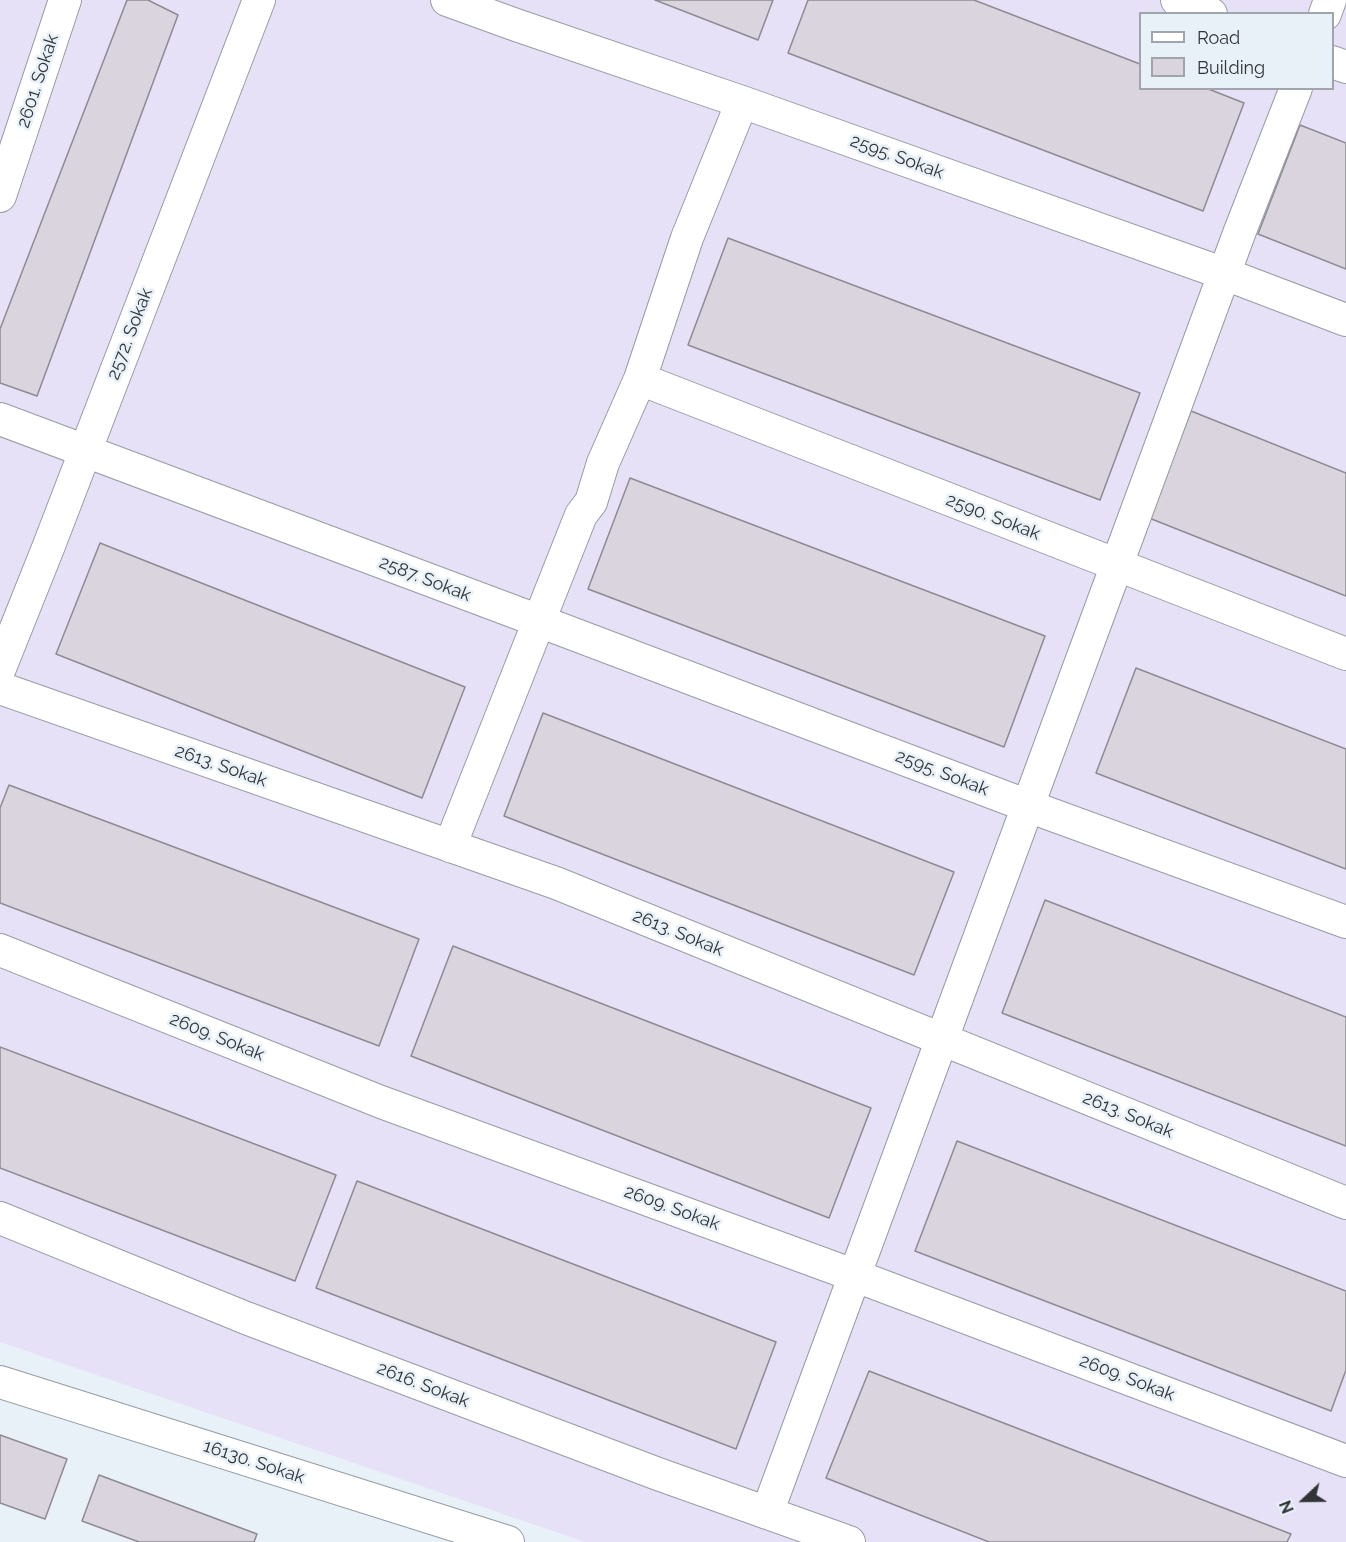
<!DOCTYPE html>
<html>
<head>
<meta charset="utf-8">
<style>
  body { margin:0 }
  #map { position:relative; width:1346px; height:1542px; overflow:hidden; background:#e8f0f8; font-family:Raleway,sans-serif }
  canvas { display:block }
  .legend { position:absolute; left:1139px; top:12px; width:195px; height:78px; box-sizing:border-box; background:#e8f0f8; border:2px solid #9fa5ab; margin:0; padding:8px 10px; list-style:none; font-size:18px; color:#323538 }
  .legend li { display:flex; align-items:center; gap:12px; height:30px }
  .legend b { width:30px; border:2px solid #9fa5ab }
  .north { position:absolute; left:1274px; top:1470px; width:60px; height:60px; -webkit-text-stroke:4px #e8f0f8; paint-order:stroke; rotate:248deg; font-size:16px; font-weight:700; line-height:24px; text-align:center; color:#323538 }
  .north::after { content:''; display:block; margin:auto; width:21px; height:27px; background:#323538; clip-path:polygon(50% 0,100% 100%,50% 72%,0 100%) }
</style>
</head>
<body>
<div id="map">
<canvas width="1346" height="1542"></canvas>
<ul class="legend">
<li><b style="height:8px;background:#fff"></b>Road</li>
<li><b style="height:16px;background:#d9d4dd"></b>Building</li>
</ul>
<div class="north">N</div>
</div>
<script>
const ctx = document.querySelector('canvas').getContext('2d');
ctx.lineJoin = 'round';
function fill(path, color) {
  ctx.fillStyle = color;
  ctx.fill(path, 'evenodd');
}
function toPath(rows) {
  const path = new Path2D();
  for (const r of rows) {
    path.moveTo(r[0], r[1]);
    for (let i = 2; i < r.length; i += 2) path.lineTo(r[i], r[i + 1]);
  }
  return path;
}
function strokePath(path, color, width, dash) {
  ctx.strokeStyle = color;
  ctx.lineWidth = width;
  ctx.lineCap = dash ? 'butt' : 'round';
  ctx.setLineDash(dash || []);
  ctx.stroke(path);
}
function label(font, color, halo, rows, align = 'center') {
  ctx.font = font + ' Raleway,sans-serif';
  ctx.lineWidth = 5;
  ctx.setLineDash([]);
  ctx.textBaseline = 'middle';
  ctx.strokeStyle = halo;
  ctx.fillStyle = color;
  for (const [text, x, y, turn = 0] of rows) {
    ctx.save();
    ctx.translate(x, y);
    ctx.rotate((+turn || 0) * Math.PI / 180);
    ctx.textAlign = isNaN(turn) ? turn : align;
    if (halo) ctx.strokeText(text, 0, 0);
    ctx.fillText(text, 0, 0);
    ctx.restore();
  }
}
fill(toPath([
  [0,0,1346,0,1346,1542,585,1542,0,1342],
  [1140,14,1332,14,1332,88,1140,88]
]), '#e7e1f7');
const building = toPath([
  [127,0,148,0,178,15,37,396,0,383,0,329,127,0],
  [655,0,773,0,758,40,655,0],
  [808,0,974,0,1140,64,1140,88,1206,88,1244,103,1203,211,788,53,808,0],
  [1300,125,1346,143,1346,269,1258,234,1300,125],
  [728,238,1140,393,1100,500,688,345,728,238],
  [1191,411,1346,473,1346,596,1149,518,1191,411],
  [630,478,1045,636,1004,747,588,589,630,478],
  [100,543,465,687,422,798,56,654,100,543],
  [1136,668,1346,749,1346,869,1096,773,1136,668],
  [543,713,954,872,914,975,504,816,543,713],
  [9,785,419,939,379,1046,0,903,0,808,9,785],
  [1045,900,1346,1017,1346,1146,1002,1013,1045,900],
  [453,946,871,1108,829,1218,411,1056,453,946],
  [0,1047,336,1175,295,1281,0,1168,0,1047],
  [957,1141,1346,1291,1346,1370,1331,1411,915,1251,957,1141],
  [357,1181,776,1342,736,1449,316,1288,357,1181],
  [869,1371,1291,1534,1287,1542,989,1542,826,1478,869,1371],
  [0,1435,67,1459,45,1519,0,1503,0,1435],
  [99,1475,257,1534,254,1542,139,1542,82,1521,99,1475]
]);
fill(building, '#d9d4dd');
strokePath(building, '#8f8a92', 1.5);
const minor = toPath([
  [447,0,516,25,742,102,1225,274,1346,320],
  [1177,0,1211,14],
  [1325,14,1330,0],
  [1332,62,1346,67],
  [742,102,687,238,640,379,603,463,591,502,581,515,539,621,1028,806,1346,922],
  [0,196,65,0],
  [640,379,1346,654],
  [0,419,539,621,450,846],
  [0,668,48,548,259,0],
  [0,688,556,883,1346,1203],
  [0,950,381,1102,856,1276,1346,1461],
  [0,1218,246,1318,658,1474,849,1542],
  [0,1382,508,1542],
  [767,1513,1240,231,1296,88]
]);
strokePath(minor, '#959ca4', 34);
strokePath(minor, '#fff', 32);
label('18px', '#323538', '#e8f0f8', [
  ["2601. Sokak",38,81,-72],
  ["2595. Sokak",897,157,20],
  ["2572. Sokak",130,334,-69],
  ["2590. Sokak",993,517,21],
  ["2587. Sokak",425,579,21],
  ["2613. Sokak",221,766,19],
  ["2595. Sokak",942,773,21],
  ["2613. Sokak",678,933,22],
  ["2609. Sokak",217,1037,22],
  ["2613. Sokak",1128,1115,22],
  ["2609. Sokak",672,1208,20],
  ["2609. Sokak",1127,1378,21],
  ["2616. Sokak",423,1385,21],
  ["16130. Sokak",254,1462,18]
]);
</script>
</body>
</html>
